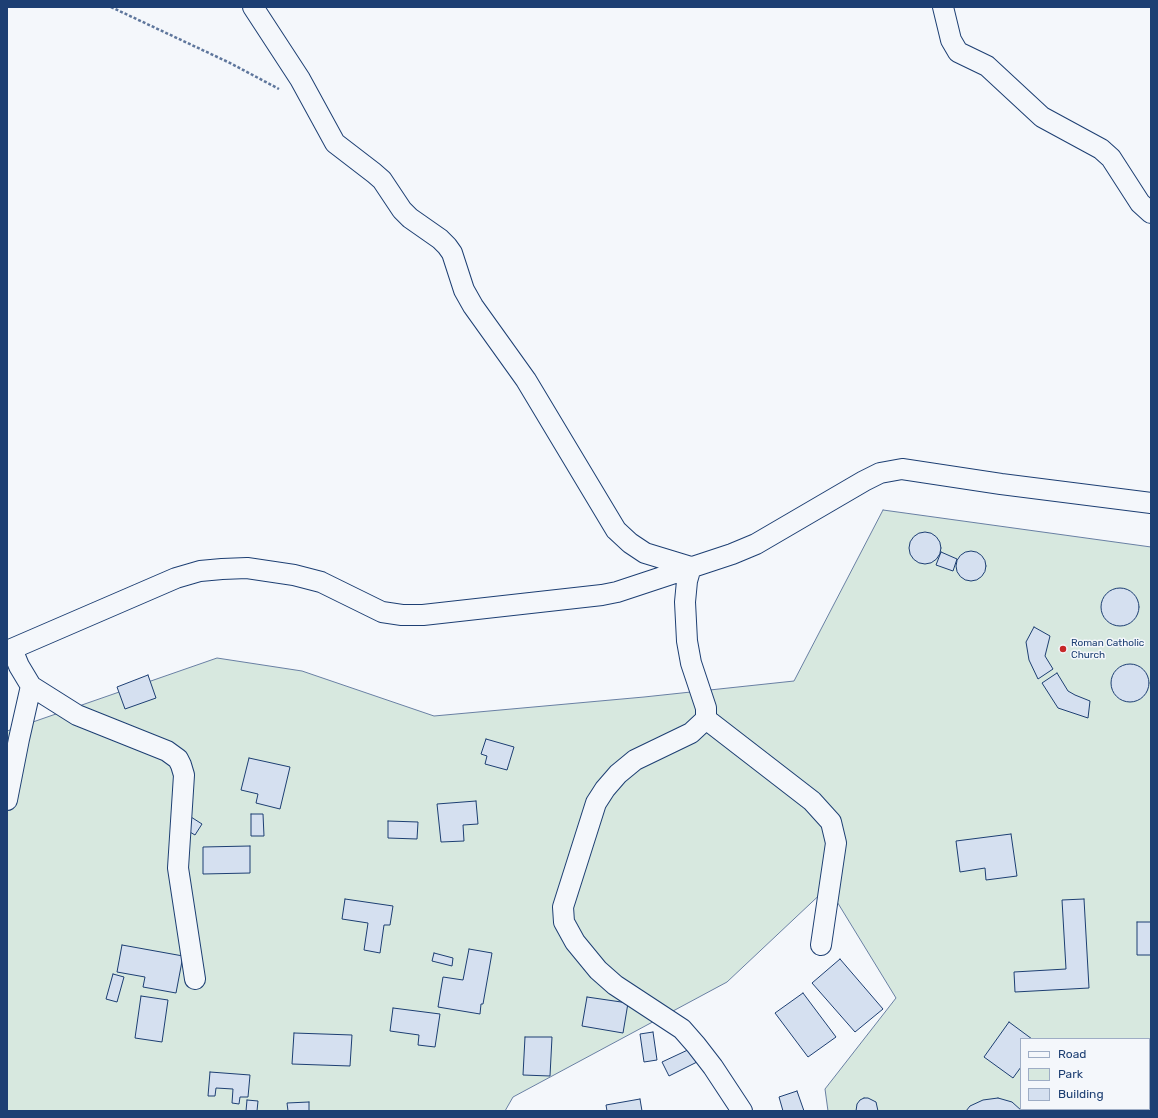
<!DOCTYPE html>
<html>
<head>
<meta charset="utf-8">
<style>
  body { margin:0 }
  #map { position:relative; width:1158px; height:1118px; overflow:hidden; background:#f4f7fb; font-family:Rubik,sans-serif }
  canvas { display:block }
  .frame { position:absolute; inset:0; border:8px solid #1d3f73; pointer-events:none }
  .legend { position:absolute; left:1020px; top:1038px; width:130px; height:72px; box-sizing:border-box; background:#f4f7fb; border:1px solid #9eadc5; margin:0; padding:5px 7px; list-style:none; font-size:12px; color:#1d3f73 }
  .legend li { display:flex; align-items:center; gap:8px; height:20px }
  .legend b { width:20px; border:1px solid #9eadc5 }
</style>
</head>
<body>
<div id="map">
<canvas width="1158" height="1118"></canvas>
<div class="frame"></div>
<ul class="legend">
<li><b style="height:5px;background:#f4f7fb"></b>Road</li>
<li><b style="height:11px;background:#d7e8df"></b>Park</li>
<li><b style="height:11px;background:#d5e0f0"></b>Building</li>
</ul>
</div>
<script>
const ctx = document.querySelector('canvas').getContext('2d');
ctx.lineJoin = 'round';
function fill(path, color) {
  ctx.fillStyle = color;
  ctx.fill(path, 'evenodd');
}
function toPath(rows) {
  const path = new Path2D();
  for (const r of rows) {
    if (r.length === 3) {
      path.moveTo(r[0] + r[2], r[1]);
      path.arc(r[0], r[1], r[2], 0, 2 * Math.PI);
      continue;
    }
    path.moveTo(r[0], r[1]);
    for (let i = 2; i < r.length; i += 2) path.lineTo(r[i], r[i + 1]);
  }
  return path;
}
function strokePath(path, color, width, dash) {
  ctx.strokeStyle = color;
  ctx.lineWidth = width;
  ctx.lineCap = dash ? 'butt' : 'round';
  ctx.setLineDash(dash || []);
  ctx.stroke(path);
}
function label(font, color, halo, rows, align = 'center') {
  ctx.font = font + ' Rubik,sans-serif';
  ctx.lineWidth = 3;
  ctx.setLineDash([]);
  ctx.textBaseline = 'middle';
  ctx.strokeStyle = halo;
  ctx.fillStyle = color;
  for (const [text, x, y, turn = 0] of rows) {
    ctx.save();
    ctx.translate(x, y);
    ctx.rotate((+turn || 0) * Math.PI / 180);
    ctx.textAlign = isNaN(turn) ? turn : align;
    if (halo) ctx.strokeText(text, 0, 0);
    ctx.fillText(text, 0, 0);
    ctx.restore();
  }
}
const green = toPath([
  [883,510,1151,547,1151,1111,828,1111,825,1089,896,998,828,887,727,982,513,1097,505,1111,7,1111,7,731,217,658,302,671,434,716,644,697,794,681,883,510],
  [1021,1039,1149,1039,1149,1109,1021,1109,1021,1039]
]);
fill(green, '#d7e8df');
strokePath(green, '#687fa3', 1);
const building = toPath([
  [925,548,16],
  [971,566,15],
  [941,552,957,559,953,571,936,565,941,552],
  [1120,607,19],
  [1034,627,1050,636,1045,656,1053,669,1038,679,1029,660,1026,642,1034,627],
  [1130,683,19],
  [1057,673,1068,691,1075,695,1090,701,1088,718,1058,708,1042,683,1057,673],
  [148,675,156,698,125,709,117,687,148,675],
  [486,739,514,747,507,770,485,764,487,756,481,754,486,739],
  [249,758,290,767,280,809,256,803,258,794,241,790,249,758],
  [476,801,478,824,463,825,464,841,441,842,437,804,476,801],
  [251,814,263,814,264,836,251,836,251,814],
  [191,817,202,824,195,835,183,828,191,817],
  [388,821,418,822,417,839,388,838,388,821],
  [1011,834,1017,876,986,880,985,868,960,872,956,841,1011,834],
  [250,846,250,873,203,874,203,847,250,846],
  [345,899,393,906,390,925,384,925,380,953,364,950,368,923,342,919,345,899],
  [1084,899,1089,988,1015,992,1014,972,1066,969,1062,900,1084,899],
  [1137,922,1151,922,1151,955,1137,955,1137,922],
  [122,945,183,956,176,993,143,987,145,977,117,972,122,945],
  [469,949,492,953,483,1004,481,1004,480,1014,438,1007,443,977,463,980,469,949],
  [434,953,453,958,452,966,432,961,434,953],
  [840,959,883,1009,855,1032,812,983,840,959],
  [113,974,124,977,117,1002,106,999,113,974],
  [803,993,836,1037,808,1057,775,1013,803,993],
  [141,996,168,1000,162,1042,135,1038,141,996],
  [587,997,628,1003,623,1033,582,1026,587,997],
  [393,1008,440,1014,435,1047,418,1045,419,1035,390,1031,393,1008],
  [1009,1022,1032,1039,1021,1039,1021,1067,1013,1078,984,1057,1009,1022],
  [653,1032,657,1060,644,1062,640,1034,653,1032],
  [294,1033,352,1035,350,1066,292,1064,294,1033],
  [525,1037,552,1037,550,1076,523,1075,525,1037],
  [692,1048,699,1061,669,1076,662,1062,692,1048],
  [1151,1061,1151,1079,1149,1075,1149,1065,1151,1061],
  [210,1072,250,1075,248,1097,240,1097,239,1104,232,1103,233,1089,216,1088,215,1096,208,1096,210,1072],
  [797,1091,804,1111,783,1111,779,1097,797,1091],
  [864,1098,868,1098,876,1102,878,1111,856,1111,857,1104,860,1100,864,1098],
  [998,1098,1012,1102,1022,1111,966,1111,970,1106,983,1100,998,1098],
  [640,1099,642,1111,607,1111,606,1105,640,1099],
  [247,1100,258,1101,257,1111,246,1111,247,1100],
  [309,1102,309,1111,288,1111,287,1103,309,1102]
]);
fill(building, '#d5e0f0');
strokePath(building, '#1d3f73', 1);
const street = toPath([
  [253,7,300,79,335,143,374,173,382,180,402,210,410,218,440,239,447,246,452,253,464,290,473,306,526,380,616,530,630,543,645,553,691,567,687,581,685,602,687,641,691,663,706,708,706,719,691,733,635,760,618,774,605,789,596,803,563,907,564,922,575,942,598,970,615,985,682,1029,696,1045,713,1067,742,1111],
  [943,7,951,40,958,52,987,66,1042,117,1101,149,1111,158,1140,203,1151,213],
  [12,649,19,666,31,686,77,715,167,751,178,759,181,765,184,775,178,868,195,979],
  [7,651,176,578,200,571,222,569,247,568,294,575,321,582,382,612,402,615,423,615,602,595,617,592,732,554,756,544,864,481,880,473,902,469,1001,484,1151,503],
  [706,719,812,801,831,822,836,843,821,945],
  [7,800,19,739,31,686]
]);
strokePath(street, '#1d3f73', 22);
strokePath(toPath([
  [111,7,230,63,279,89]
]), '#5e769c', 2.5, [3, 2]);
strokePath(street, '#f4f7fb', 20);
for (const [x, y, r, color] of [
  [1063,649,4,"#c62828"]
]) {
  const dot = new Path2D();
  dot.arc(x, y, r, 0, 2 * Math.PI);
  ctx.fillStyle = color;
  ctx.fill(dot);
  strokePath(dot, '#f4f7fb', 1.5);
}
label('10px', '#1d3f73', '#f4f7fb', [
  ["Roman Catholic",1071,643],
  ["Church",1071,655]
], 'left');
</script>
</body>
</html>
